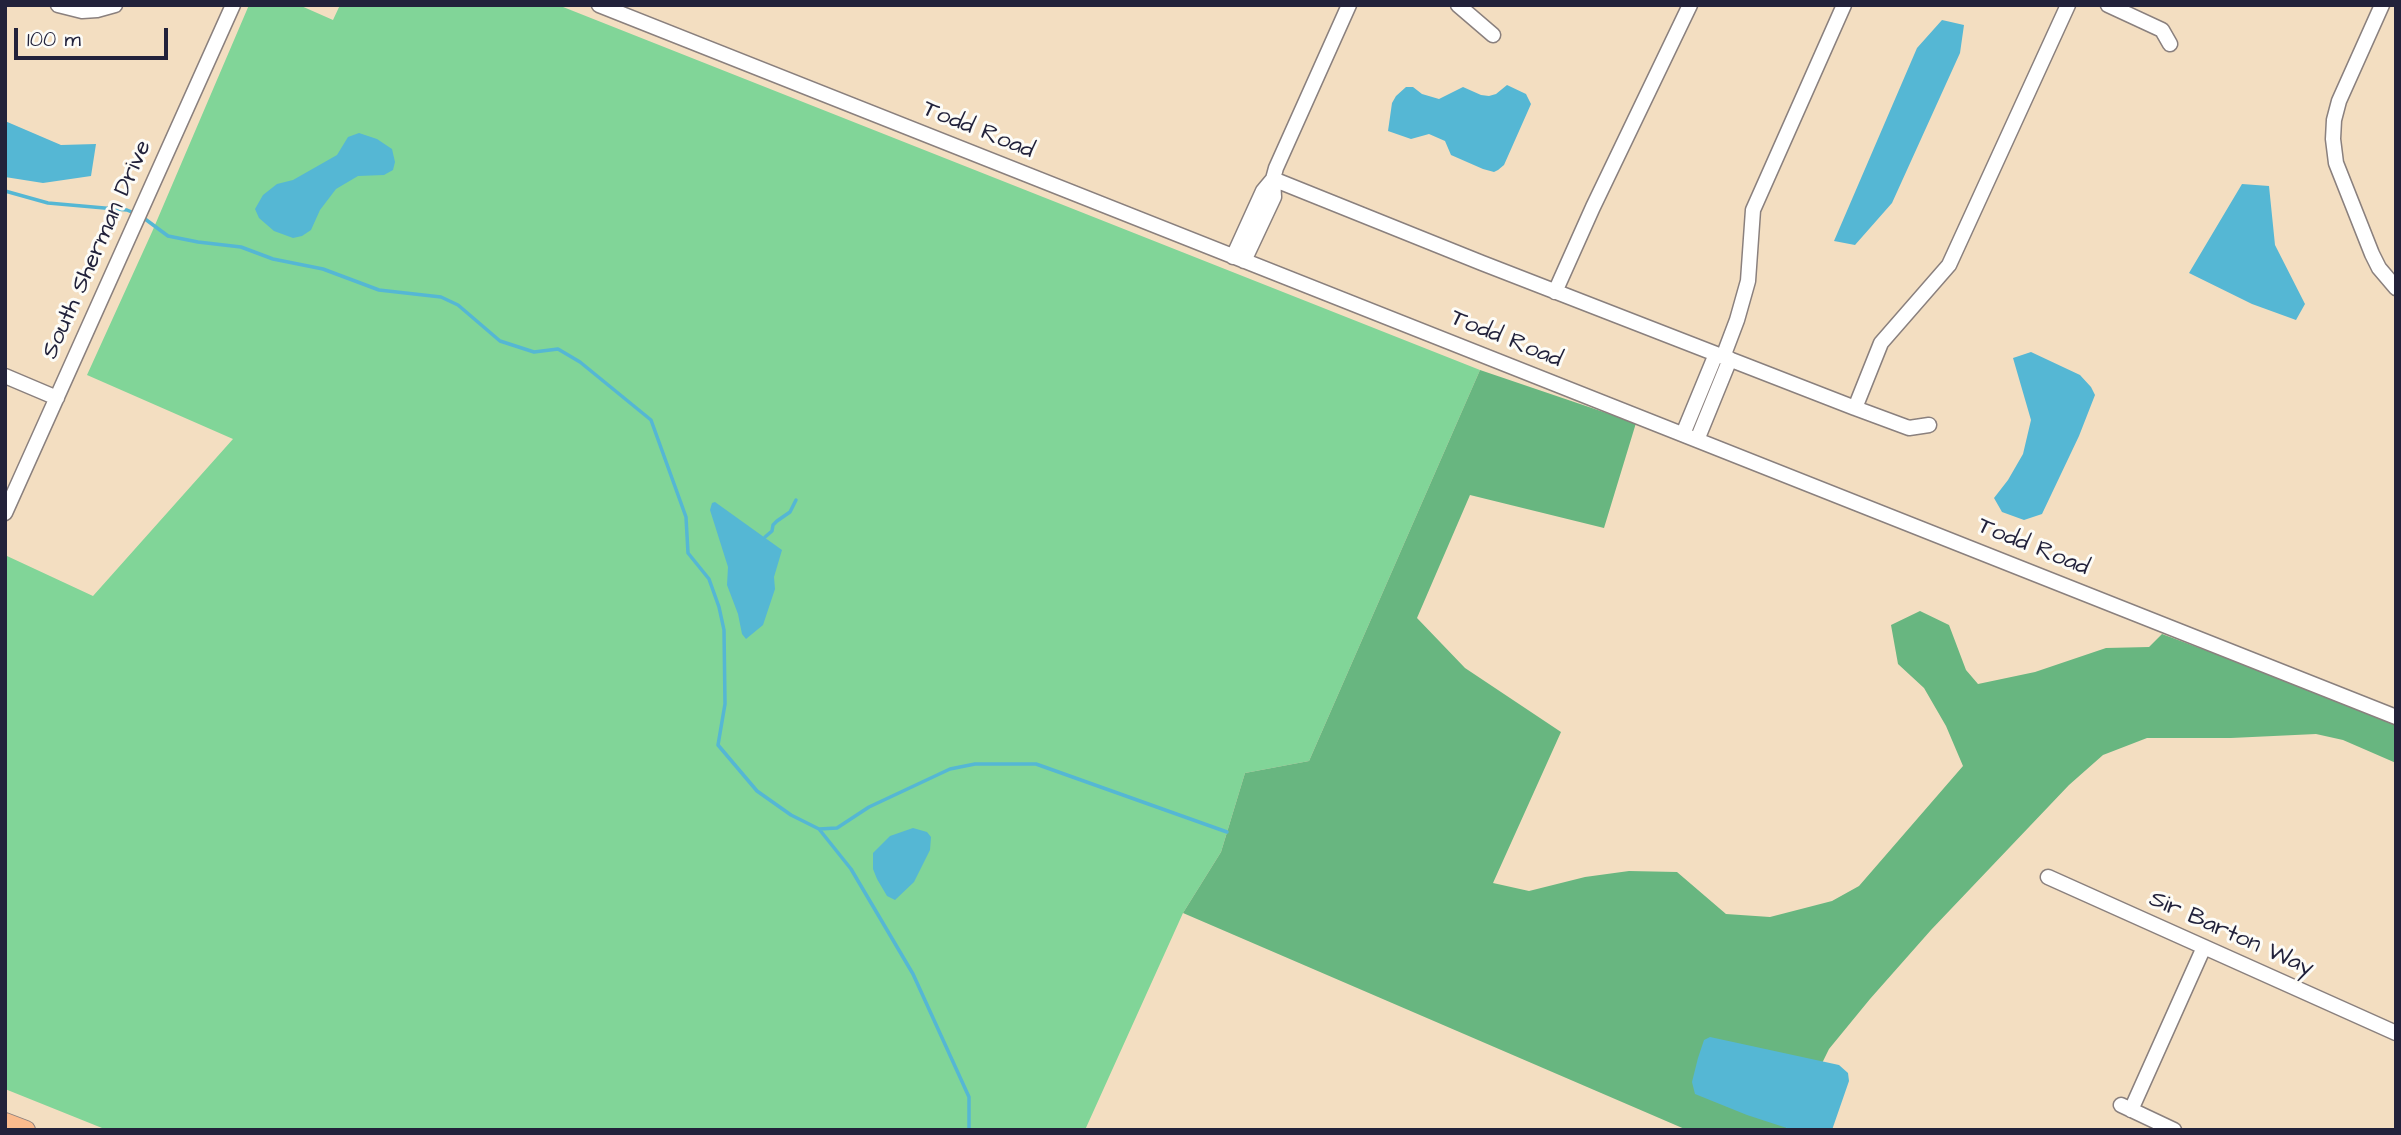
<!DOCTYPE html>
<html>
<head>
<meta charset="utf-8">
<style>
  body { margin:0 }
  #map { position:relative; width:2401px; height:1135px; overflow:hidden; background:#f3dec1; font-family:"Architects Daughter",sans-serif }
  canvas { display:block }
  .frame { position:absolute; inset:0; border:7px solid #22223b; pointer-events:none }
  .scale { position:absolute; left:14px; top:28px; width:154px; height:32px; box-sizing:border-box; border:4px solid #22223b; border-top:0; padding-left:9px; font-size:21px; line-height:24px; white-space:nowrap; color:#22223b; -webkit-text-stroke:5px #fdfcf7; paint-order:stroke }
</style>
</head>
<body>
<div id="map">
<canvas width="2401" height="1135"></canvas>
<div class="frame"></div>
<div class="scale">100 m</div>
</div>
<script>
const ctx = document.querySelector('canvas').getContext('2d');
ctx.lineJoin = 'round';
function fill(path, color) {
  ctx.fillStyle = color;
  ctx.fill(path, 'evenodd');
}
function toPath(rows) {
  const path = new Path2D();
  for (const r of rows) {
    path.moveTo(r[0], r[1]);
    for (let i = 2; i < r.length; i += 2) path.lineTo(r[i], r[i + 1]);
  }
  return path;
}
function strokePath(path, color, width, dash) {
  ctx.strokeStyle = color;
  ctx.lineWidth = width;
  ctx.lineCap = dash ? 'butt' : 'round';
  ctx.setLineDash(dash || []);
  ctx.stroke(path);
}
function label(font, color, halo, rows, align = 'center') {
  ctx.font = font + ' "Architects Daughter",sans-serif';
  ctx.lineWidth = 6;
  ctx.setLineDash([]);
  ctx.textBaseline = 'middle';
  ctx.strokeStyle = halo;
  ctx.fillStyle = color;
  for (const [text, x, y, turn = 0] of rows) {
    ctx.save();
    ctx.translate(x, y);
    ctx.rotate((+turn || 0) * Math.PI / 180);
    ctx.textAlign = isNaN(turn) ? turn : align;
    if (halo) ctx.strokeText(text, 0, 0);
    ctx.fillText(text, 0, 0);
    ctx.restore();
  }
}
fill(toPath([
  [249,5,299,5,333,20,340,5,558,5,1480,370,1309,761,1245,773,1221,852,1183,913,1085,1130,107,1130,5,1089,5,560,7,556,93,596,233,439,87,375,152,232]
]), '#81d598');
fill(toPath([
  [1480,370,1636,423,1604,528,1470,495,1417,618,1465,668,1561,732,1493,883,1529,891,1585,877,1629,871,1677,872,1726,914,1770,917,1832,901,1859,886,1963,766,1946,726,1924,688,1898,664,1891,625,1920,611,1949,625,1966,670,1978,684,2035,672,2106,648,2149,647,2162,634,2396,721,2396,763,2343,740,2316,734,2231,738,2147,738,2103,755,2069,785,1931,930,1870,999,1829,1049,1804,1100,1785,1130,1687,1130,1183,913,1221,852,1245,773,1309,761]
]), '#68b680');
fill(toPath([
  [1942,20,1964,25,1960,53,1892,203,1855,245,1834,241,1917,48],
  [1507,85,1526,94,1531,104,1504,165,1498,170,1494,172,1483,169,1451,155,1445,141,1429,134,1411,139,1388,131,1392,103,1396,96,1406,87,1413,87,1422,94,1439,99,1463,87,1481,95,1489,96,1496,94],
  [5,121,61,145,96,144,91,176,43,183,5,177],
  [359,133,377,139,392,149,395,162,393,170,384,175,358,176,336,189,320,210,311,230,302,236,293,238,274,231,259,218,255,209,263,195,277,184,293,180,337,155,348,137],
  [2242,184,2269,186,2275,245,2305,304,2296,320,2252,304,2189,273],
  [2031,352,2080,375,2091,387,2095,395,2079,436,2042,514,2024,520,2002,512,1994,498,2008,480,2023,454,2031,420,2013,358],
  [715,502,782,550,774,577,775,589,763,625,746,639,742,634,738,614,727,585,728,567,710,510,712,503],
  [913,828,927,832,931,837,930,850,914,882,895,900,887,896,877,879,873,869,873,853,890,836],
  [1710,1037,1839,1065,1848,1073,1849,1081,1832,1130,1793,1130,1747,1115,1695,1094,1692,1082,1698,1058,1704,1040]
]), '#55b7d4');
strokePath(toPath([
  [5,191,48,203,127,210,134,213],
  [141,216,168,236,198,242,241,247,273,259,323,269,379,290,441,297,458,305,500,341,534,352,558,349,580,362,651,420,686,517,688,553,709,579,719,607,724,630,725,704,718,745,757,791,791,815,819,829,837,828,869,807,950,769,975,764,1036,764,1227,832],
  [765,537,772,531,773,525,777,521,790,512,796,500],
  [819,829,851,869,913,974,969,1097,969,1130]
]), '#55b7d4', 3.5);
const minor = toPath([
  [58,5,82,11,97,10,115,5],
  [599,5,2396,717],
  [1349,5,1276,168,1273,179,1482,263,1855,408],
  [1458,5,1493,35],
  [2108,5,2162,30,2170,44],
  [2382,5,2339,101,2334,120,2333,139,2336,163,2372,254,2379,268,2396,288],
  [1233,257,1263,191,1273,179,1274,197,1244,261],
  [1555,292,1593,207,1690,5],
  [1723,357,1737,320,1748,281,1753,210,1844,5],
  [5,376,57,398],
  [1929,425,1909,428,1855,408,1881,343,1949,265,2068,5],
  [1683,434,1716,354],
  [1697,440,1730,359],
  [5,513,233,5],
  [2048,877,2396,1033],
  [2121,1105,2174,1130],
  [2131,1110,2204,947]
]);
const major = toPath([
  [5,1122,26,1130]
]);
strokePath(minor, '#8a807e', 17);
strokePath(major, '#8a807e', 20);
strokePath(minor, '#fff', 14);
strokePath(major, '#fbbb8d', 18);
label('24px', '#22223b', '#fdfcf7', [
  ["Todd Road",978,131,22],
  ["South Sherman Drive",98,250,-66],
  ["Todd Road",1506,340,22],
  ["Todd Road",2033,548,22],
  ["Sir Barton Way",2231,935,24]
]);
</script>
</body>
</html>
